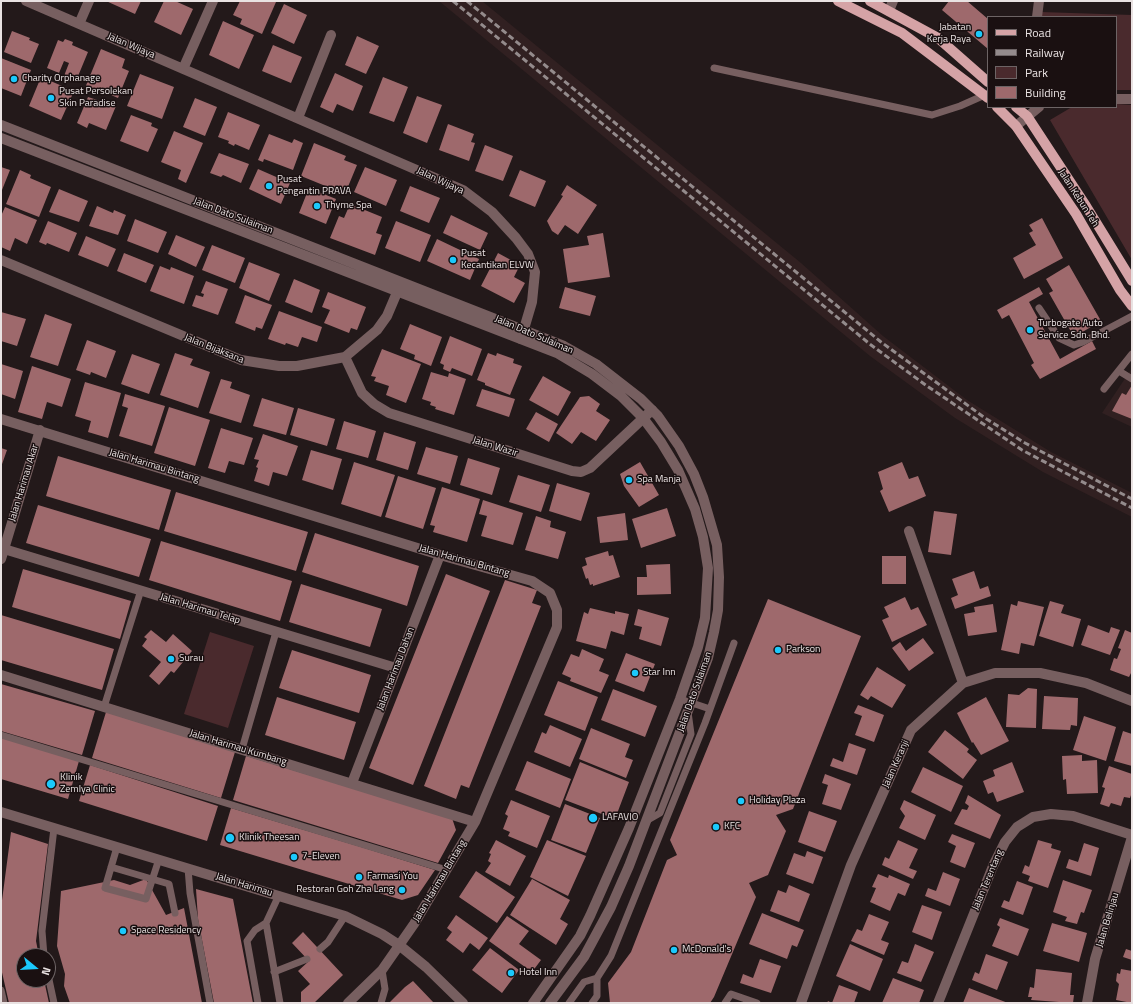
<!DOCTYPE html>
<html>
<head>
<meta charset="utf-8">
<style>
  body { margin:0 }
  #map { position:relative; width:1133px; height:1004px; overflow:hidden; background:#23191a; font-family:"Titillium Web",sans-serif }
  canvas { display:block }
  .frame { position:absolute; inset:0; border:2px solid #e9e2e2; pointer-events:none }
  .legend { position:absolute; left:987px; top:16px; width:130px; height:92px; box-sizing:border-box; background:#1a1011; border:1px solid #6d6465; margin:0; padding:5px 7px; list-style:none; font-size:12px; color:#e9e2e2 }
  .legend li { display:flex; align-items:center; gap:8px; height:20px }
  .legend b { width:20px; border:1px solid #6d6465 }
  .north { position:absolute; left:16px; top:948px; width:40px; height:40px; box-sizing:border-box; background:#1a1011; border:1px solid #6d6465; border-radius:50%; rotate:108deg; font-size:11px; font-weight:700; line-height:16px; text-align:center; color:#e9e2e2 }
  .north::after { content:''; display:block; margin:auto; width:14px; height:18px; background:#1bc9fc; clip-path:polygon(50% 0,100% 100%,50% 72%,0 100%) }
</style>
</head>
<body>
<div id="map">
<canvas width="1133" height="1004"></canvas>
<div class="frame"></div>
<ul class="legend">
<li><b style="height:5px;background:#d5a3a6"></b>Road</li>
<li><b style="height:5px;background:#948b8c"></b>Railway</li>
<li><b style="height:11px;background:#4a2a2d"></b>Park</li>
<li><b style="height:11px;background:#9e696c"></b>Building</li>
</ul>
<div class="north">N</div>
</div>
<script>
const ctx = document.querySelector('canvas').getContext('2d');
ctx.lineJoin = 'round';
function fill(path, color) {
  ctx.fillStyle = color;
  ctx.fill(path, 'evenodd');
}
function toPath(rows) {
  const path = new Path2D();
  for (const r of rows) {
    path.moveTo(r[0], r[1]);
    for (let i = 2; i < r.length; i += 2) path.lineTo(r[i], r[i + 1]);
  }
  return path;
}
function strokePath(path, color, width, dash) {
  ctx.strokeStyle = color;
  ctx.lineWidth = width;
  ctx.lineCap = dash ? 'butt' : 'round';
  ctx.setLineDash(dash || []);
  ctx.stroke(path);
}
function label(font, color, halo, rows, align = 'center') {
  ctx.font = font + ' "Titillium Web",sans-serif';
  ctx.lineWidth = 3;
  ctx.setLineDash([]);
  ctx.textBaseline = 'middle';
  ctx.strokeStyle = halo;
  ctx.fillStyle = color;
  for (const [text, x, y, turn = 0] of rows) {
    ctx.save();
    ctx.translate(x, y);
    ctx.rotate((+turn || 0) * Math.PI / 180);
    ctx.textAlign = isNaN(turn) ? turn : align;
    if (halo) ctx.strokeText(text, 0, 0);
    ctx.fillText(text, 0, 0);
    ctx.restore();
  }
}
fill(toPath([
  [439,1,482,1,801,263,883,336,967,400,1051,452,1132,493,1132,517,1043,472,955,418,870,356],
  [1132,368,1132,427,1102,413]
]), '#312021');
fill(toPath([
  [1041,12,1132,15,1132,90,1116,90,1116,17,1041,17],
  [1116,104,1132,105,1132,260,1050,120,1072,107,1116,107],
  [210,632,254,646,228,728,184,714]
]), '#4a2a2d');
fill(toPath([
  [106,1,141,1,135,14],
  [164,1,175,1,193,9,181,35,154,22],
  [240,1,276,2,262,34,240,24,242,19,233,15],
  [949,1,967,1,988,19,988,49,942,10],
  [284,4,307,15,294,44,271,33],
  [223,21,254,35,239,69,209,55],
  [12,31,30,38,29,40,39,44,31,63,4,52],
  [357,36,379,46,366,74,345,65],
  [65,39,73,42,72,45,88,52,76,81,64,76,69,63,64,61,59,73,47,68,58,40,63,42],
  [273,45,302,57,291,83,262,71],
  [101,49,125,59,122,68,129,71,118,98,97,89,96,92,85,88],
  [1,58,31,70,21,96,1,88],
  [335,73,363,86,353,111,337,104,333,113,320,107],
  [140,74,174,87,162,119,127,106],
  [41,77,74,91,61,120,29,106],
  [383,77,408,87,394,122,369,113],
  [417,96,442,105,427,143,403,133],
  [88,97,116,106,106,130,89,123,87,128,77,123],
  [195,98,217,107,205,136,183,127],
  [228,112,260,125,249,150,235,144,234,146,228,143,229,141,218,137],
  [131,115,152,123,151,126,158,129,148,152,120,141],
  [448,124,474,134,471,142,475,143,469,161,439,150],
  [174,131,203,143,186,183,178,179,181,170,161,162],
  [269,134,292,143,294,139,303,143,293,170,264,159,263,162,258,160],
  [314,143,346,156,344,160,357,165,345,194,301,176],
  [485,145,513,156,503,181,475,171],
  [219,153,249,164,241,183,223,175,221,177,210,173],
  [1,167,10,170,2,190,1,190],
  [365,167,397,180,386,206,354,192],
  [258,169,290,183,281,204,249,189],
  [20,170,31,175,30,178,51,187,39,217,6,204],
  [520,170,546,181,535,207,509,196],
  [567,185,597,205,578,234,565,225,558,235,552,231,547,221,563,196,561,195],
  [410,186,440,198,429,223,400,211],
  [309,188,336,199,326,224,299,213],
  [59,189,88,201,79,222,49,212],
  [350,204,382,217,376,233,382,235,375,255,330,238,339,216,344,218],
  [97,206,113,213,114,210,126,215,118,235,89,226],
  [5,207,37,220,27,244,15,238,10,251,1,247,1,216],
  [451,215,488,233,480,250,443,233],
  [1042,218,1063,258,1024,279,1013,258,1036,245,1029,233,1033,231,1029,225],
  [135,219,167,232,158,253,127,241],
  [48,221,77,233,69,252,47,243,46,245,39,242],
  [396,221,431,235,420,262,385,248],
  [603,233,610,277,568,283,563,249,589,245,587,236],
  [176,235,205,247,196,267,168,254],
  [86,236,116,249,108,267,78,255],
  [437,239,479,259,470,280,427,261],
  [212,245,245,258,235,283,202,270],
  [124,253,154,265,146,283,117,271],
  [498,253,520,265,514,277,525,283,514,303,481,286],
  [249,262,280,274,269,301,239,288],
  [1069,265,1101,321,1074,337,1049,293,1053,291,1046,279],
  [160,266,170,270,171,267,194,276,184,304,150,291],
  [294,279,320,290,312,313,285,302],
  [206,281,228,289,218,315,192,306,196,295,203,297,204,294,201,293],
  [565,287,596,296,590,316,559,308],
  [1039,287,1043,294,1029,302,1060,359,1092,341,1096,349,1040,379,1031,365,1034,363,1009,315,1002,319,997,310],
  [328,292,366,307,357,330,351,328,349,333,324,323,330,310,322,307],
  [245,295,272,305,262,329,256,327,255,331,235,323],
  [279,311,322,327,317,342,302,337,298,347,286,343,285,345,268,339],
  [1,312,26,319,17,346,1,341],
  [45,314,72,324,58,366,30,357],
  [410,324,442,337,431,366,414,359,415,355,400,349],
  [450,336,482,349,472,376,452,368,450,372,443,369,444,365,440,363],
  [87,340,116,351,106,378,91,372,90,375,76,370],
  [382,349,421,364,406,403,386,395,389,386,374,381,376,377,371,376],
  [175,353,193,359,190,365,210,372,198,408,160,395],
  [488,353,496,356,497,353,514,359,513,363,522,366,510,395,485,385,485,383,477,380],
  [132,354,160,364,149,394,121,384],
  [1,364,23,371,15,399,1,394],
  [32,366,71,379,62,407,47,402,42,419,18,412],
  [431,372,448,377,449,373,466,379,454,415,435,409,436,407,430,405,431,402,422,399],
  [543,376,571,392,558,416,529,400],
  [221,379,232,382,230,388,250,395,241,423,209,413],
  [85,382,121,393,108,438,88,432,91,421,75,416],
  [1132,385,1132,419,1112,411,1122,393,1126,395],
  [482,389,515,399,509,417,476,406],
  [125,394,165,406,152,446,119,436,128,408,122,406],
  [589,396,600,404,596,411,610,420,596,441,581,432,572,444,556,433,580,397],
  [262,398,294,408,286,435,253,426],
  [169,407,210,420,195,466,154,453],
  [298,408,335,419,327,446,290,435],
  [536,412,558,424,549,442,526,429],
  [344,421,376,431,368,458,336,449],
  [221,428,253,438,244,465,229,461,225,473,208,468],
  [384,432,416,442,408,470,376,460],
  [263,434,298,446,287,476,273,472,269,486,254,481,258,468,256,467,259,460,254,459],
  [426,447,458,456,450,484,417,474],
  [1,448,7,450,1,467],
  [311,450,342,459,333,490,302,480],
  [58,456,171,490,159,530,46,496],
  [468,458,500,468,492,495,460,485],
  [354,462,395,475,381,517,341,504],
  [640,462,659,495,639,507,624,486,620,474],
  [902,462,909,479,918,476,926,496,889,512,880,491,883,489,878,472],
  [518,475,550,485,541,512,509,502],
  [398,476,436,488,423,529,385,517],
  [557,483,590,493,581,521,549,511],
  [442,487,480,499,467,542,433,532,435,526,430,525],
  [176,492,308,532,296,571,164,531],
  [483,500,523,513,513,545,481,536,487,516,479,514],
  [38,505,151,539,139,577,26,543],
  [667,508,676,536,641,548,632,519],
  [934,511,957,514,951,555,928,552],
  [625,513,628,540,600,543,597,517],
  [536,516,551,521,550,527,566,532,558,559,525,550],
  [315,533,419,566,407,606,302,572],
  [161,541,292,581,280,621,149,580],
  [608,551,609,556,613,555,620,577,593,586,593,584,590,585,588,578,586,579,582,567,587,565,585,558],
  [882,556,906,556,906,584,882,584],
  [670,564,671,594,637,595,637,577,647,577,646,565],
  [23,569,131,601,120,639,12,607],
  [974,571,980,589,988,586,991,596,955,609,951,598,958,595,952,579],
  [446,574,490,591,413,785,369,768],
  [505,580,537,590,532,603,541,606,469,788,461,785,456,799,424,786],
  [301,584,382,609,370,647,289,622],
  [905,597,911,610,918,607,927,625,892,642,882,620,889,617,884,607],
  [768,599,861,636,793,809,776,815,786,831,768,875,749,883,756,897,714,997,710,1003,610,1003,608,983,631,952,667,860,677,855,670,840],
  [1018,601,1044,607,1034,646,1021,643,1019,654,1001,650,1011,604,1017,606],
  [1050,601,1064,605,1061,613,1081,619,1073,647,1039,636],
  [993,604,997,632,968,636,964,614,975,612,974,607],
  [590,608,615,614,615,611,629,614,624,635,611,631,606,649,576,641,584,612,588,614],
  [638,609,669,618,661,646,639,639,642,627,634,625],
  [1,615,114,649,102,690,1,660],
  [1088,625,1109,633,1111,627,1120,630,1110,655,1081,645],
  [151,630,166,642,173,634,192,651,174,673,171,671,159,685,149,676,161,662,142,646,147,639,144,637],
  [1125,630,1132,633,1132,671,1129,677,1110,670,1114,658,1117,659,1121,649,1118,648],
  [923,638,934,653,909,671,892,648,900,642,906,651],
  [582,649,604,659,599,671,609,675,601,693,570,681,571,678,562,674,571,654,579,657],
  [292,650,371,675,359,713,279,688],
  [626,653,655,664,644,692,615,681],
  [877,667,906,685,892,708,871,696,868,700,860,695],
  [558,681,598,697,585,731,544,715],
  [1,684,95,711,82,755,1,731],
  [1028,688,1037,689,1036,728,1006,727,1008,694,1019,695],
  [613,689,657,706,645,737,601,720],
  [1044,696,1078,698,1077,726,1071,725,1070,730,1042,729],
  [277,697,356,722,344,760,265,735],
  [986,697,1009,741,981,755,973,742,972,743,957,713],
  [858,705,884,715,874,742,855,735,862,716,854,713],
  [106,712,235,752,221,798,92,758],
  [1084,716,1116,727,1106,761,1073,750],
  [550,725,582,739,570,767,534,752,542,732,546,734],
  [591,728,630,744,625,757,633,760,626,778,579,759],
  [945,730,969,749,967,752,977,760,963,779,928,752],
  [1123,731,1132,734,1132,766,1114,761],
  [1,737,79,761,68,799,1,779],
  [849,743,866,749,857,775,830,766,833,758,843,762],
  [1082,755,1082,761,1097,760,1098,793,1067,794,1066,779,1063,780,1062,756],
  [246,756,452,818,456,830,438,863,233,800],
  [527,761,571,779,560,808,515,790],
  [580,762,629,782,615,819,565,800],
  [1012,762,1024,792,997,802,993,792,988,794,983,781,995,776,993,770],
  [90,765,218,806,207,841,79,801],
  [1109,766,1132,774,1132,792,1130,798,1124,797,1121,806,1111,803,1109,807,1100,804,1105,788,1102,787],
  [923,767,963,786,951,812,911,792],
  [825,774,851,784,841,810,822,804,828,785,822,783],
  [968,795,1001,815,990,839,954,824,962,809,967,810,969,806,965,803],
  [511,800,550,816,537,848,508,836,510,832,503,829,508,816,505,814],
  [904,800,936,815,925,840,899,828,905,816,900,809],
  [565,804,600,818,586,853,551,840],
  [231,808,361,847,435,870,418,895,402,900,220,845],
  [809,811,837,821,825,852,798,842],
  [11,832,48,844,36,941,39,956,24,956,24,980,44,980,49,1003,9,1003,1,968,1,908],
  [952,834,975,843,965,868,950,862,956,846,948,842],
  [496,840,526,856,510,886,485,872,491,863,488,861,491,854,489,853],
  [547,840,586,856,568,896,530,877],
  [898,840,918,849,909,868,917,871,913,879,882,865,885,857,889,859],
  [1038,840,1052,844,1051,848,1061,851,1048,888,1028,881,1030,876,1022,873,1025,865,1029,867],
  [1084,843,1099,848,1091,876,1066,868,1069,859,1078,862],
  [807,851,823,857,813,884,786,874,794,853,805,857],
  [476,871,515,897,497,923,459,897],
  [943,872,960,879,950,906,925,896,928,888,936,891],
  [878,874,888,878,889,875,910,884,905,896,898,893,890,911,870,902,876,888,872,887],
  [146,879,166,915,184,908,202,1003,70,1003,64,986,65,974,57,946,61,891,114,880,130,885],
  [532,879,570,900,560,919,568,924,556,945,510,915],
  [1063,880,1092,890,1084,913,1081,912,1077,924,1065,921,1067,917,1053,912],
  [1017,881,1033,887,1023,915,1001,907,1004,900,1009,902],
  [789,885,810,894,799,922,770,911,778,890,786,893],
  [196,889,233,899,253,1003,214,1003,198,919],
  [922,905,942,912,932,940,912,932],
  [762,913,804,930,797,947,792,945,787,959,749,944],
  [869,914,889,922,881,940,889,943,884,955,851,941,857,929,862,931],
  [456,915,488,938,479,950,470,943,463,953,446,940,452,932,447,928],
  [507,916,529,931,519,944,541,960,532,972,489,941],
  [1000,918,1029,929,1018,956,992,946,1000,927,997,925],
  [1052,923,1087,933,1079,962,1043,951],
  [303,932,343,975,314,1003,301,1002,301,992,310,984,298,971,309,961,292,943],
  [850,944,883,959,870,991,836,976],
  [915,944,934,952,921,982,897,973,902,961,908,963],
  [490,948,519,970,502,993,472,970],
  [1126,949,1132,951,1132,960,1123,957],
  [986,954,1008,962,997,990,972,980,975,972,979,974],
  [760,959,781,966,771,993,740,983,743,974,753,978],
  [1036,969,1072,973,1070,995,1074,995,1073,1003,1031,1000,1032,997,1028,997,1030,987,1034,988],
  [1121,969,1132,971,1132,1003,1116,1000,1119,984,1116,981,1117,973,1120,974],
  [893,978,924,990,919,1003,882,1003],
  [413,981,434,1003,389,1003,405,987],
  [839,985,858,992,854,1003,827,1003,828,1001,832,1003],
  [969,988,1008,1003,963,1003]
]), '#9e696c');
strokePath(toPath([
  [714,68,932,115,960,106,987,94],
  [1039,308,1059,338,1074,345,1083,342,1132,316],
  [1119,371,1132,379],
  [1104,389,1132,354],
  [680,699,710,709],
  [104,707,141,590],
  [1,735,447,870],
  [242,749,276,632],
  [646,821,660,813,691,734,688,712],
  [117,847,105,888,146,899,159,859],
  [111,867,169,884,175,913],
  [188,868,190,893,210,1003],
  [279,895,266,923,280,1003],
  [320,949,328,942,345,916],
  [44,956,42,931,54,828],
  [274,972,307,959],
  [48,975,54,1003],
  [1,990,4,1003],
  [258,1003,247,941,255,930,266,923],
  [381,1003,385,989,382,970],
  [569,1003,584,982,597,978,611,956,705,723,734,643],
  [592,1003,597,996,597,978],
  [725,1003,731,994,757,1003]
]), '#775f60', 7);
strokePath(toPath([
  [26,1,463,190,492,212,516,238,528,254,535,272,532,302,521,339],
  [889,11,893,1],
  [1037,17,1039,1],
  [79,24,89,1],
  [183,69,213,1],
  [1116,99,1132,99],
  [298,118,331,35],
  [1016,126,1039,107],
  [1,260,241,360,279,366,297,366,345,357,377,330,387,316,401,283],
  [345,357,362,393,374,404,389,413,572,471,581,472,590,468,652,410],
  [1,419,440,555,532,581,550,593,557,610,557,627,475,822,414,924,382,970,348,1003],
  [909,531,963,683],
  [4,549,396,668],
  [1,559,40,430],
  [1,675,475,822],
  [352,783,440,555],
  [801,1003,851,865,911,730,963,683,995,673,1040,673,1086,683,1132,701],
  [938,1003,993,866,1005,842,1017,827,1033,817,1051,814,1073,816,1132,835],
  [1087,1003,1095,959,1132,837]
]), '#775f60', 10);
strokePath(toPath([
  [1,125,564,346,596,364,641,399,658,416,679,446,694,474,703,497,717,545,719,577,718,610,714,632,708,658,629,866,611,907,584,957,550,1003],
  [1,138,557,353,592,374,621,396,643,418,661,442,678,470,695,509,703,537,708,568,705,618,698,647,680,699,629,828,590,916,580,936,533,1003],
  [1,812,345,916,382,934,399,945,426,967,463,1003]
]), '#775f60', 10);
strokePath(toPath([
  [838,1,902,33,988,98],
  [870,1,938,38,988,82],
  [997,107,1016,126,1076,214,1120,290,1132,306],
  [1016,107,1027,116,1086,206,1132,281]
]), '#d5a3a6', 10);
strokePath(toPath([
  [453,1,871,345,927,386,1022,450,1132,508],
  [467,1,881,342,985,418,1025,443,1132,499]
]), '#948b8c', 3, [6, 3]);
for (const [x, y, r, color] of [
  [979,34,4,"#1bc9fc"],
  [14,79,4,"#1bc9fc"],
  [51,98,4,"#1bc9fc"],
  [269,186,4,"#1bc9fc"],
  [317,206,4,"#1bc9fc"],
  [453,260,4,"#1bc9fc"],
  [1030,330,4,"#1bc9fc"],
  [629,480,4,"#1bc9fc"],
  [778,650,4,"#1bc9fc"],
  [171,659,4,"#1bc9fc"],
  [635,673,4,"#1bc9fc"],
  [51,784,5,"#1bc9fc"],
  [741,801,4,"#1bc9fc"],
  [593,818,5,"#1bc9fc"],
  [716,827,4,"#1bc9fc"],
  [230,838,5,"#1bc9fc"],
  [294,857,4,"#1bc9fc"],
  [359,877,4,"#1bc9fc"],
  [402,890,4,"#1bc9fc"],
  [123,931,4,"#1bc9fc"],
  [674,950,4,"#1bc9fc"],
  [511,973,4,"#1bc9fc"]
]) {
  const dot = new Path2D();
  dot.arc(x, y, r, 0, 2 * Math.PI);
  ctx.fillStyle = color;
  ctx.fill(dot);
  strokePath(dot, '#1a1011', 1.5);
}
label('10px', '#e9e2e2', '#1a1011', [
  ["Jabatan",971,28,"right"],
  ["Kerja Raya",971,40,"right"],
  ["Charity Orphanage",22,79],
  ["Pusat Persolekan",59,92],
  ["Skin Paradise",59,104],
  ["Pusat",277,180],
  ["Pengantin PRAVA",277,192],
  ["Thyme Spa",325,206],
  ["Pusat",461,254],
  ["Kecantikan ELVW",461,266],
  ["Turbogate Auto",1038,324],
  ["Service Sdn. Bhd.",1038,336],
  ["Spa Manja",637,480],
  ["Parkson",786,650],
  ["Surau",179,659],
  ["Star Inn",643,673],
  ["Klinik",60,778],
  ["Zemlya Clinic",60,790],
  ["Holiday Plaza",749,801],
  ["LAFAVIO",602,818],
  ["KFC",724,827],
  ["Klinik Theesan",239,838],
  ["7-Eleven",302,857],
  ["Farmasi You",367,877],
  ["Restoran Goh Zha Lang",394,890,"right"],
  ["Space Residency",131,931],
  ["McDonald's",682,950],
  ["Hotel Inn",519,973]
], 'left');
label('10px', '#e9e2e2', '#1a1011', [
  ["Jalan Wijaya",131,46,23],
  ["Jalan Wijaya",440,181,25],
  ["Jalan Kebun Teh",1078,198,57],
  ["Jalan Dato Sulaiman",233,216,21],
  ["Jalan Dato Sulaiman",534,335,23],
  ["Jalan Bijaksana",214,349,22],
  ["Jalan Wazir",495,447,17],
  ["Jalan Harimau Bintang",154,466,17],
  ["Jalan Harimau Akar",24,483,-73],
  ["Jalan Harimau Bintang",464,561,16],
  ["Jalan Harimau Telap",200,609,17],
  ["Jalan Harimau Dahan",396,669,-69],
  ["Jalan Dato Sulaiman",695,692,-70],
  ["Jalan Harimau Kumbang",238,748,17],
  ["Jalan Keranji",896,764,-66],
  ["Jalan Terentang",988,880,-67],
  ["Jalan Harimau Bintang",440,881,-59],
  ["Jalan Harimau",244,885,17],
  ["Jalan Belinjau",1108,920,-73]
]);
</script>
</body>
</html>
